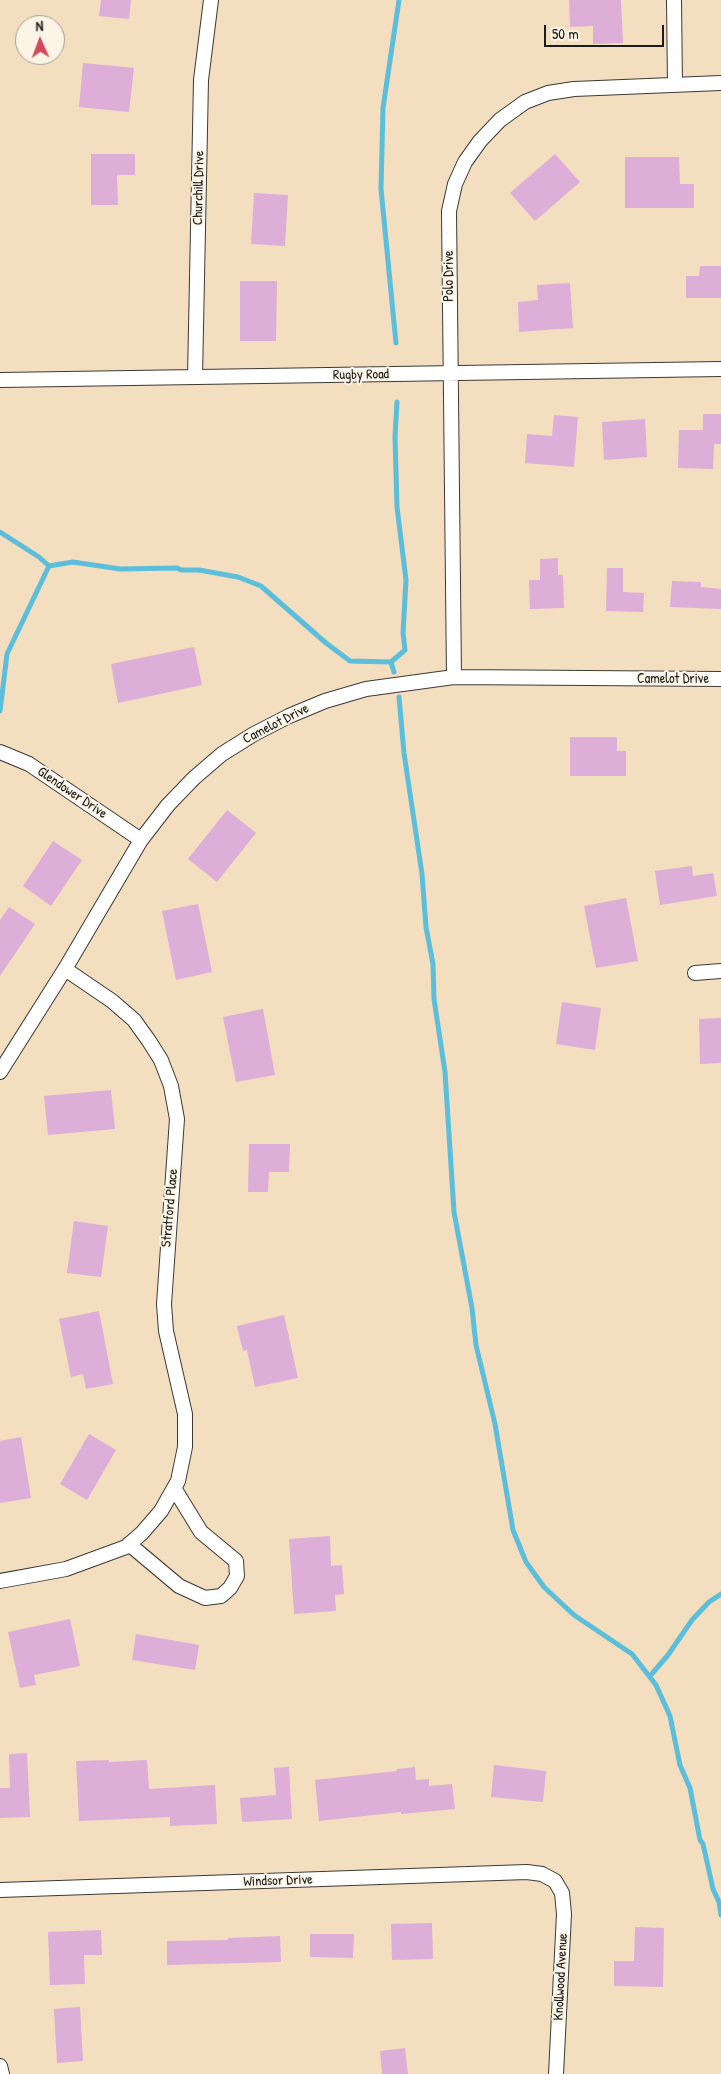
<!DOCTYPE html>
<html>
<head>
<meta charset="utf-8">
<style>
  body { margin:0 }
  #map { position:relative; width:721px; height:2074px; overflow:hidden; background:#f4dec0; font-family:"Patrick Hand",sans-serif }
  canvas { display:block }
  .north { position:absolute; left:15px; top:15px; width:50px; height:50px; box-sizing:border-box; background:#fcf5e5; border:1px solid #a29e95; border-radius:50%; rotate:358deg; font-size:14px; font-weight:700; line-height:20px; text-align:center; color:#1c1c1c }
  .north::after { content:''; display:block; margin:auto; width:18px; height:22px; background:#d1495b; clip-path:polygon(50% 0,100% 100%,50% 72%,0 100%) }
  .scale { position:absolute; left:544px; top:25px; width:120px; height:22px; box-sizing:border-box; border:2px solid #1c1c1c; border-top:0; padding-left:6px; font-size:15px; line-height:18px; white-space:nowrap; color:#1c1c1c; -webkit-text-stroke:4px #fcf5e5; paint-order:stroke }
</style>
</head>
<body>
<div id="map">
<canvas width="721" height="2074"></canvas>
<div class="north">N</div>
<div class="scale">50 m</div>
</div>
<script>
const ctx = document.querySelector('canvas').getContext('2d');
ctx.lineJoin = 'round';
function toPath(rows) {
  const path = new Path2D();
  for (const r of rows) {
    path.moveTo(r[0], r[1]);
    for (let i = 2; i < r.length; i += 2) path.lineTo(r[i], r[i + 1]);
  }
  return path;
}
function strokePath(path, color, width, dash) {
  ctx.strokeStyle = color;
  ctx.lineWidth = width;
  ctx.lineCap = dash ? 'butt' : 'round';
  ctx.setLineDash(dash || []);
  ctx.stroke(path);
}
function fill(path, color) {
  ctx.fillStyle = color;
  ctx.fill(path, 'evenodd');
}
function label(font, color, halo, rows, align = 'center') {
  ctx.font = font + ' "Patrick Hand",sans-serif';
  ctx.lineWidth = 4;
  ctx.setLineDash([]);
  ctx.textBaseline = 'middle';
  ctx.strokeStyle = halo;
  ctx.fillStyle = color;
  for (const [text, x, y, turn = 0] of rows) {
    ctx.save();
    ctx.translate(x, y);
    ctx.rotate((+turn || 0) * Math.PI / 180);
    ctx.textAlign = isNaN(turn) ? turn : align;
    if (halo) ctx.strokeText(text, 0, 0);
    ctx.fillText(text, 0, 0);
    ctx.restore();
  }
}
strokePath(toPath([
  [396,343,381,189,383,108,399,0],
  [0,532,39,557,49,566],
  [49,566,73,562,120,569,177,568,181,570,199,570,238,577,261,586,326,643,350,661,391,662,405,650,403,633,406,580,397,507,395,437,397,402],
  [391,662,394,672],
  [399,697,404,753,422,874,426,927,433,964,434,999,445,1072,454,1212,472,1308,476,1345,495,1424,513,1530,526,1562,544,1587,574,1615,632,1654,656,1685,670,1716,680,1765,690,1788,700,1840,703,1844,713,1889,719,1902,721,1915],
  [0,711,7,654,49,566],
  [650,1676,668,1655,692,1620,709,1602,721,1594]
]), '#5bbeda', 5);
fill(toPath([
  [101,0,131,0,129,19,99,16],
  [569,0,621,0,623,43,593,44,593,26,570,27],
  [83,63,134,68,129,112,79,107],
  [91,154,135,154,135,175,117,175,118,205,91,205],
  [555,154,580,182,535,221,510,193],
  [625,157,679,157,680,184,694,184,694,208,625,208],
  [254,193,288,195,285,246,251,244],
  [700,266,721,266,721,298,686,298,686,276,699,276],
  [240,281,277,281,276,341,240,341],
  [570,283,573,328,519,332,518,302,538,300,537,285],
  [703,414,721,414,721,444,714,444,713,469,678,468,679,430,703,430],
  [554,415,578,417,574,467,525,463,527,434,552,436],
  [645,419,647,457,604,460,602,422],
  [558,558,558,575,563,575,564,608,530,609,529,580,540,580,540,559],
  [607,568,623,568,623,592,644,593,643,612,606,611],
  [672,581,701,582,701,587,721,589,721,609,670,607],
  [194,647,202,685,118,703,111,664],
  [570,737,617,737,617,751,626,751,626,776,570,776],
  [227,810,256,833,217,882,188,859],
  [53,841,82,860,51,906,23,886],
  [692,866,693,876,713,873,717,896,660,905,655,871],
  [626,898,638,961,596,968,584,906],
  [198,904,212,972,176,980,162,911],
  [9,907,35,924,0,976,0,920],
  [562,1002,601,1008,595,1050,556,1044],
  [263,1009,275,1075,236,1082,223,1017],
  [721,1018,721,1063,700,1064,699,1019],
  [111,1090,115,1129,48,1135,44,1096],
  [249,1144,290,1144,289,1172,269,1172,268,1192,248,1192],
  [74,1221,108,1226,101,1277,67,1273],
  [99,1311,113,1384,86,1389,83,1374,71,1377,59,1319],
  [284,1315,298,1378,255,1387,247,1350,243,1351,237,1326],
  [89,1434,116,1450,87,1500,60,1484],
  [21,1437,31,1498,0,1503,0,1441],
  [330,1536,331,1566,342,1565,344,1594,335,1595,336,1611,294,1614,289,1539],
  [70,1619,80,1666,34,1675,36,1685,20,1688,8,1632],
  [136,1634,199,1645,195,1670,132,1660],
  [27,1753,30,1817,0,1818,0,1788,10,1788,9,1754],
  [109,1760,109,1762,147,1760,149,1789,215,1785,217,1824,170,1826,170,1817,79,1821,76,1761],
  [494,1765,546,1771,543,1802,491,1797],
  [289,1767,292,1819,242,1822,240,1798,276,1795,274,1768],
  [415,1767,416,1780,429,1779,429,1786,452,1784,455,1809,401,1814,401,1812,319,1821,315,1780,397,1771,397,1769],
  [432,1923,433,1959,392,1960,391,1924],
  [635,1927,664,1928,663,1987,614,1986,614,1961,634,1961],
  [101,1930,102,1955,84,1955,85,1984,50,1985,48,1932],
  [310,1934,354,1934,353,1958,310,1957],
  [280,1936,281,1962,167,1965,167,1941,228,1940,228,1938],
  [80,2007,83,2061,57,2063,54,2009],
  [405,2048,408,2074,382,2074,380,2051]
]), '#ddaed7');
const minor = toPath([
  [674,0,675,85],
  [195,377,201,80,211,0],
  [0,380,721,369],
  [454,677,449,211,455,184,465,162,480,141,500,120,525,102,548,93,574,89,721,83],
  [0,752,29,764,141,840],
  [695,973,721,971],
  [0,1072,65,969,141,840,168,805,194,778,222,754,254,734,289,716,325,701,366,689,454,677,721,679],
  [129,1544,179,1586,205,1598,221,1596,230,1588,237,1576,236,1561,201,1532,174,1488],
  [0,1581,66,1569,126,1547,142,1533,161,1511,178,1481,185,1447,185,1414,166,1331,164,1304,177,1119,171,1086,161,1060,149,1041,134,1020,112,1001,65,969],
  [0,1890,527,1872,542,1874,555,1881,562,1893,564,1914,556,2074],
  [0,2066,2,2074]
]);
strokePath(minor, '#3c3935', 16);
strokePath(minor, '#fff', 14);
label('14px', '#1c1c1c', '#fcf5e5', [
  ["Churchill Drive",199,188,-89],
  ["Polo Drive",449,276,-90],
  ["Rugby Road",361,375,-1],
  ["Camelot Drive",673,679],
  ["Camelot Drive",276,724,-27],
  ["Glendower Drive",72,793,34],
  ["Stratford Place",170,1208,-85],
  ["Windsor Drive",278,1881,-2],
  ["Knollwood Avenue",561,1977,-87]
]);
</script>
</body>
</html>
